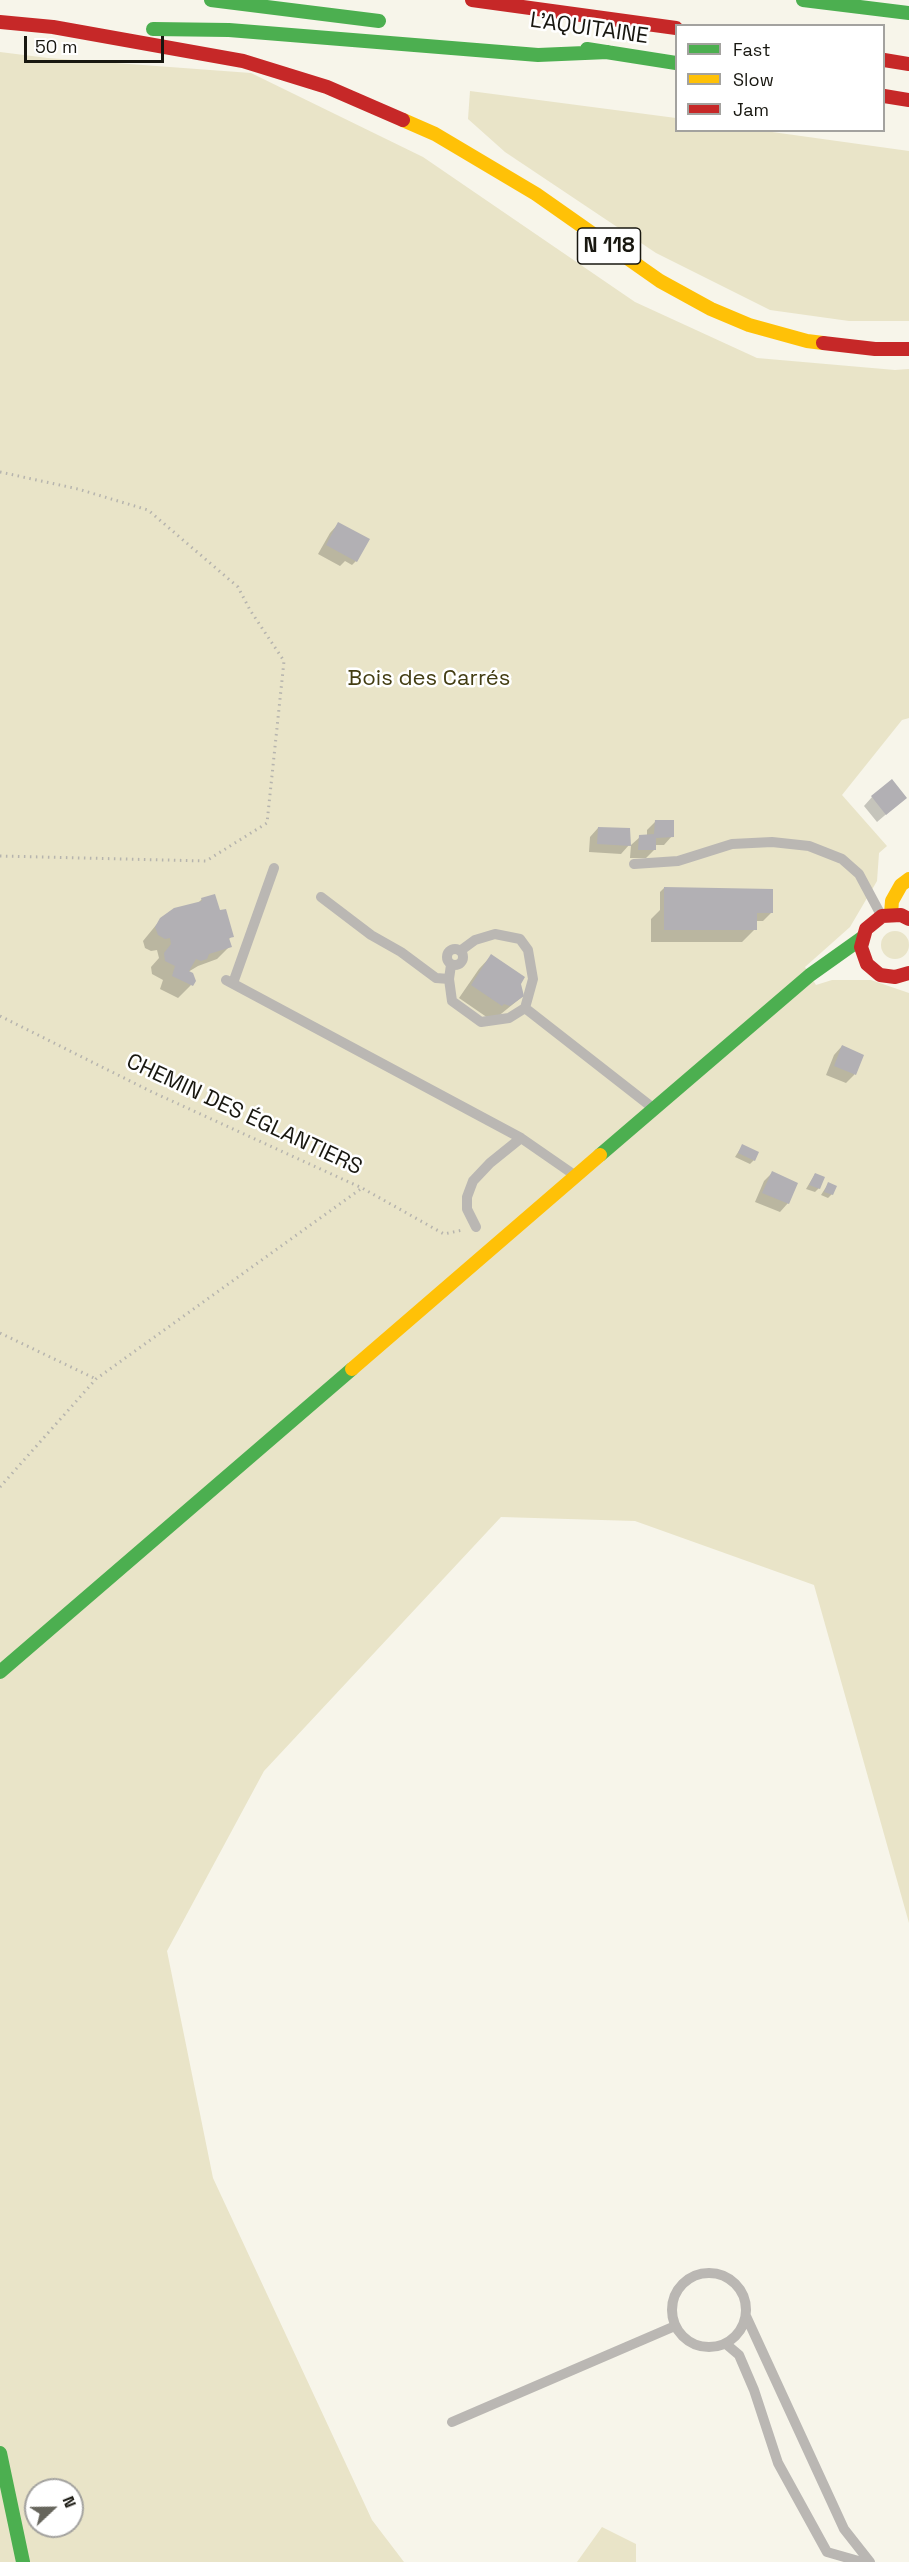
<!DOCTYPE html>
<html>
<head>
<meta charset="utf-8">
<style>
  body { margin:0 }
  #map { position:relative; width:909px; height:2562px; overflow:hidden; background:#f7f5ea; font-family:"Space Grotesk",sans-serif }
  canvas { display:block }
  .legend { position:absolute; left:675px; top:24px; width:210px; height:108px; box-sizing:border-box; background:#fff; border:2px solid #a3a29f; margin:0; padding:8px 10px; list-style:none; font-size:18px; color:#181710 }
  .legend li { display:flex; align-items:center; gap:12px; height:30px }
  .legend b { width:30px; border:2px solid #a3a29f }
  .north { position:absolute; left:24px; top:2478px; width:60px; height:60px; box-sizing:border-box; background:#fff; border:2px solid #a3a29f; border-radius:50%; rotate:68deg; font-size:16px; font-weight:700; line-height:24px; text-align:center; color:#181710 }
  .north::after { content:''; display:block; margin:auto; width:21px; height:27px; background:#66655c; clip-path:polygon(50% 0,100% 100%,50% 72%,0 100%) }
  .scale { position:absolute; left:24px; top:36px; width:140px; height:27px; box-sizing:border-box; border:3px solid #181710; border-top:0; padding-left:8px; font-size:18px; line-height:21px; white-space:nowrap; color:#181710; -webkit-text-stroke:4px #fff; paint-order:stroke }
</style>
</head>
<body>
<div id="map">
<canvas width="909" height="2562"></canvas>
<ul class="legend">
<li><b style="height:8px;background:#4caf50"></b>Fast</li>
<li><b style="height:8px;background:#ffc107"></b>Slow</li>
<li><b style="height:8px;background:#c62828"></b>Jam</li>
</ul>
<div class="north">N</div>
<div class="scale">50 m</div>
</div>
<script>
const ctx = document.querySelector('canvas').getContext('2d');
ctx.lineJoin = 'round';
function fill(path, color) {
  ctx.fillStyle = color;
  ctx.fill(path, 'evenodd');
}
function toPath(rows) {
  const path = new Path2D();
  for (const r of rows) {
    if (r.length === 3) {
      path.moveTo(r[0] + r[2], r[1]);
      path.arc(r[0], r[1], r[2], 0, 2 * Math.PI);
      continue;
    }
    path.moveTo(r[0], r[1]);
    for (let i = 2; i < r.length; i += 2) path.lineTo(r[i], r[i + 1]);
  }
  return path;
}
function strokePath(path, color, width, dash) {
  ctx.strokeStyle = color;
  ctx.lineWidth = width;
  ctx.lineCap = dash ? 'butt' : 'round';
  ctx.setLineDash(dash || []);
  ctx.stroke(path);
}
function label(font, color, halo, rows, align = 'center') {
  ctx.font = font + ' "Space Grotesk",sans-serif';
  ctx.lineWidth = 5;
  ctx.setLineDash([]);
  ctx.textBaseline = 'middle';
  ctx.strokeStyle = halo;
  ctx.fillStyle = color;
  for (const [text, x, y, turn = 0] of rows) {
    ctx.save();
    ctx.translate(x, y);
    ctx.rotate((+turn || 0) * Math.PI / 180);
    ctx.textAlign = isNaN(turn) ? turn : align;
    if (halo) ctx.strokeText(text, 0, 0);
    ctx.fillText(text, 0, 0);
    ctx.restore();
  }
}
fill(toPath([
  [0,52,48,58,251,73,423,157,635,302,757,358,895,370,909,369,909,718,902,720,842,795,887,846,879,853,877,881,850,927,805,967,816,985,832,980,871,980,909,993,909,1923,814,1585,635,1521,501,1517,264,1771,167,1951,213,2178,372,2520,404,2562,0,2562],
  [36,2490,72,2490,72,2526,36,2526],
  [470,91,676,118,676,130,765,131,909,151,909,321,849,321,770,310,656,253,505,152,468,119],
  [895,945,14],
  [602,2527,636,2544,636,2562,577,2562]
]), '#e9e4c8');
fill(toPath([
  [338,524,356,561,352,565,345,561,340,566,318,554,330,533],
  [872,797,905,798,877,822,864,806],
  [655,822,672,836,664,845,655,845,655,849,646,858,630,858,631,845,640,837,647,836,647,830],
  [598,828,629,845,621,854,589,852,590,837],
  [664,888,771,890,771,913,763,921,755,921,755,929,742,942,651,942,651,919,660,910,660,892],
  [202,899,219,912,232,936,228,940,230,946,217,959,198,966,188,972,191,985,178,998,160,989,163,980,152,974,151,967,159,958,157,950,151,951,145,948,143,941,161,919,198,903],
  [491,956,519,983,523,996,496,1018,488,1018,459,998,479,969],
  [842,1046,862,1055,854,1075,846,1083,826,1075,834,1055],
  [742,1146,754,1160,750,1164,735,1157],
  [772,1173,788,1203,780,1212,755,1202,764,1181],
  [815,1174,819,1188,815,1192,806,1189],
  [828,1184,832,1194,828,1198,821,1195]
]), '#0003');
fill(toPath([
  [338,522,370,539,357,562,326,545],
  [892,779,907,798,886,815,871,796],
  [655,820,674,820,674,837,656,838,656,850,638,850,639,835,654,834],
  [598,827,630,828,631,846,597,844],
  [664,887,773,889,773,913,757,913,757,930,664,930],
  [215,894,220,910,226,909,234,937,229,938,232,947,209,954,207,959,201,961,196,959,189,971,193,973,196,981,193,986,172,976,175,966,165,961,164,953,171,944,170,938,165,939,158,935,155,927,160,918,174,908,202,901,201,898],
  [491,954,525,977,521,984,524,996,510,1006,504,1004,502,1006,471,985],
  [842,1045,864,1055,856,1075,834,1066],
  [742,1144,759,1152,755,1161,738,1153],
  [772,1171,798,1183,789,1204,762,1193],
  [815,1173,825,1177,820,1189,809,1185],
  [828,1182,837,1186,833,1195,824,1192]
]), '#b2b0b4');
strokePath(toPath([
  [0,472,78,489,148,510,238,587,250,610,284,661,267,823,206,861,0,856],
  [0,1016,150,1091,362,1188,444,1234,463,1230],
  [0,1333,96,1379],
  [0,1487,96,1379,362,1188]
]), '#b6b4ae', 3, [1.5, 4.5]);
strokePath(toPath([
  [634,864,678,861,732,844,772,842,809,846,842,859,859,874,881,915],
  [321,897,371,935,401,952,436,978,449,979],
  [455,957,8],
  [451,965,449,979,452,1001,481,1022,509,1018,525,1008,533,979,528,950,520,939,495,934,475,940,460,951],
  [226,980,521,1138,573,1174],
  [233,983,274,868],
  [525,1008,653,1108],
  [476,1227,467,1209,467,1197,473,1181,490,1163,521,1138],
  [709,2310,37],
  [746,2316,844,2529,870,2562],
  [726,2344,739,2355,754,2390,778,2463,827,2552,862,2562],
  [452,2422,675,2326]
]), '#bab7b3', 10);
strokePath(toPath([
  [211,0,379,21],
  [803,0,909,13],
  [153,29,229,30,538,55,608,52],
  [587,49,676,63],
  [600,1155,810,975,862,938],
  [0,1672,352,1369],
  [0,2453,23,2562]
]), '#4caf50', 14);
strokePath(toPath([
  [403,120,435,134,536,194,660,281,711,309,749,325,807,341,823,343],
  [891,914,892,901,901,885,909,879],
  [352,1369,600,1155]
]), '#ffc107', 14);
strokePath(toPath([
  [472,0,676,28],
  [0,22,53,27,243,61,327,87,403,120],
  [884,60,909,64],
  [884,96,909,100],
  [823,343,875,349,909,349],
  [909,919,901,915,882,916,866,929,861,947,867,964,880,975,895,977,909,973]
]), '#c62828', 14);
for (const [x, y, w] of [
  [609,246,63]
]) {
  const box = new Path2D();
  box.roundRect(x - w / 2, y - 18, w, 36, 4.5);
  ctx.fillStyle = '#fff';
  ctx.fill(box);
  strokePath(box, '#181710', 1.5);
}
label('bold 21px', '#181710', null, [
  ["N 118",609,246]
]);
label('22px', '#181710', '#fff', [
  ["L'AQUITAINE",589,29,8],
  ["CHEMIN DES ÉGLANTIERS",244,1115,25]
]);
label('22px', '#433d13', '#fff', [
  ["Bois des Carrés",429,679]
]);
</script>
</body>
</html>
